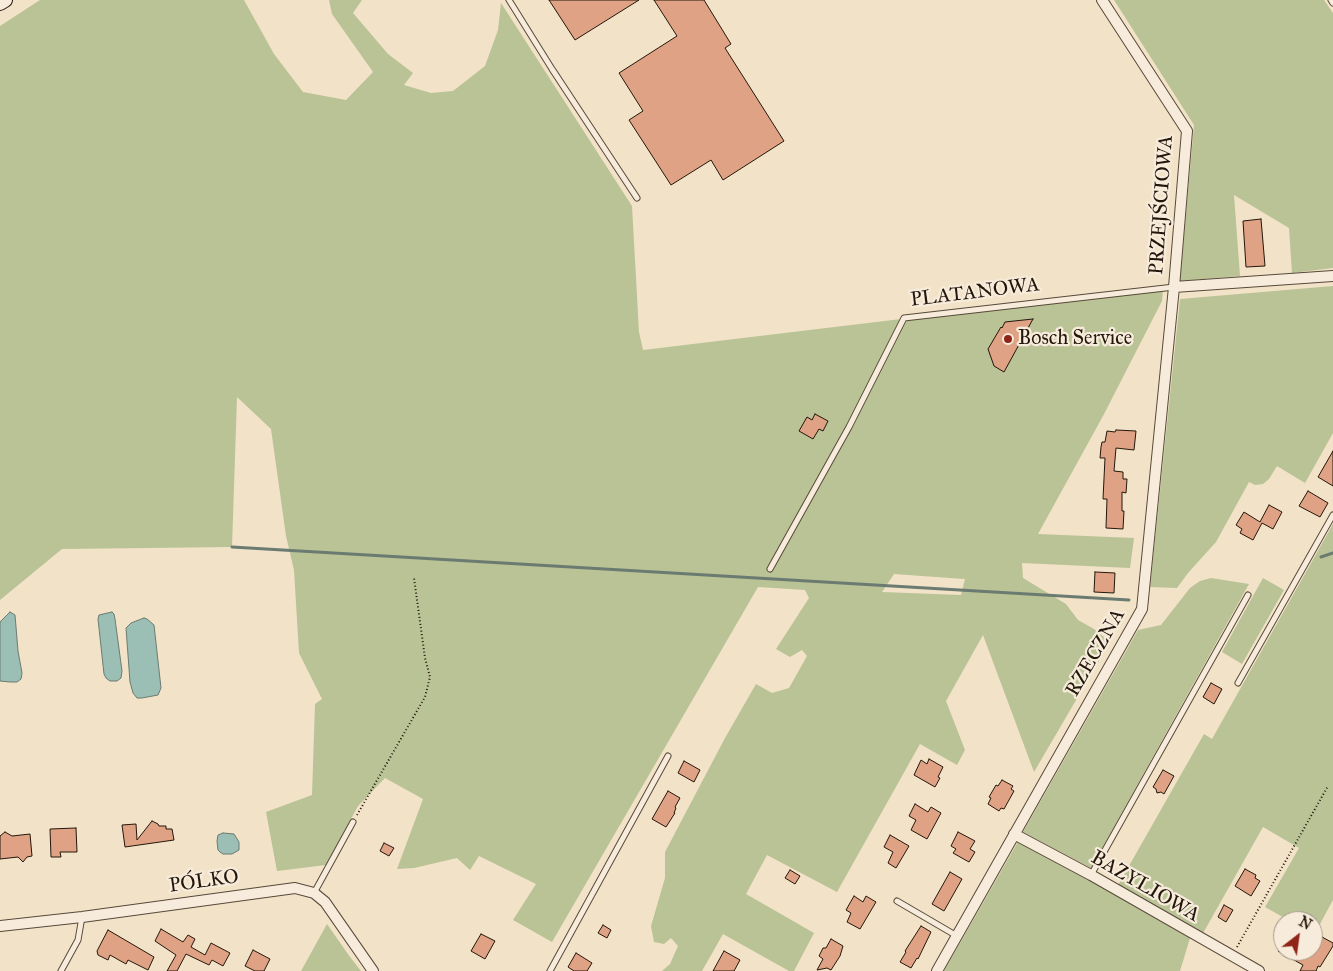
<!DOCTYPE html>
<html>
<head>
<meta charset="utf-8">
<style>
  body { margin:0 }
  #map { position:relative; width:1333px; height:971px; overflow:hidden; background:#f2e2c7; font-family:"IM FELL Great Primer",serif }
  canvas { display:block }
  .north { position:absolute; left:1273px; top:911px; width:50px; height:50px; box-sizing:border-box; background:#f7ecdb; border:1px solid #a29688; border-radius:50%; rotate:30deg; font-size:14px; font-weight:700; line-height:20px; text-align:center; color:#23160b }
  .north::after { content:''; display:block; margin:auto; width:18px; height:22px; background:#8f2418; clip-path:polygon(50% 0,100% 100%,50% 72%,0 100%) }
</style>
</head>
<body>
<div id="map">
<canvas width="1333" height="971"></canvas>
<div class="north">N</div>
</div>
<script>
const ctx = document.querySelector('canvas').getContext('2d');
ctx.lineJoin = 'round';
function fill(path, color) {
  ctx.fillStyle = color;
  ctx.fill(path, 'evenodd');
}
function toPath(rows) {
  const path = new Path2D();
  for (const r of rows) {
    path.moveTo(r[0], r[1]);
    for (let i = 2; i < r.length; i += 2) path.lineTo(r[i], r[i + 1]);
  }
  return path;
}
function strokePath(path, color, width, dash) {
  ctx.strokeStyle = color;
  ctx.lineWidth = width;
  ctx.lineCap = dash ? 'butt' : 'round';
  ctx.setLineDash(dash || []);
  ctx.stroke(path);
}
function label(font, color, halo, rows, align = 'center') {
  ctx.font = font + ' "IM FELL Great Primer",serif';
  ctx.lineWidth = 4.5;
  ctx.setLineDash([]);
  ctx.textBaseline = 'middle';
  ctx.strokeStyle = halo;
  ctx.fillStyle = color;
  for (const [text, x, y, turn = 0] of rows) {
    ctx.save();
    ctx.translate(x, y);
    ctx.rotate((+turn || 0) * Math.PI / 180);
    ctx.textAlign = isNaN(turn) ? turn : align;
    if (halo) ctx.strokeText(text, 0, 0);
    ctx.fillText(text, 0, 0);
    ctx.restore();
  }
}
fill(toPath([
  [40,0,244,0,274,54,303,92,346,100,373,72,332,14,329,0,362,0,353,13,388,54,413,73,404,85,431,93,453,91,485,66,498,30,501,3,632,206,639,332,643,350,1051,301,1163,290,1162,301,1103,416,1038,534,1134,538,1130,568,1022,563,1023,578,1066,604,1078,620,1094,629,1110,642,1034,772,983,635,946,701,965,750,957,765,920,744,837,892,767,855,746,894,814,933,794,971,789,971,723,934,702,971,662,971,670,964,678,946,671,938,664,944,654,942,651,926,665,878,665,852,725,738,756,684,772,693,789,688,807,656,802,650,790,657,776,649,809,598,805,590,758,587,552,942,513,920,536,884,479,856,470,870,457,858,414,868,397,869,423,799,385,778,358,806,326,865,277,871,266,812,312,795,315,704,322,699,299,653,294,570,286,536,271,429,237,397,232,547,62,549,0,600,0,26],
  [894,574,964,579,965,579,961,595,882,592],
  [1114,0,1324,0,1333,13,1333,268,1292,273,1289,228,1234,195,1240,276,1180,281,1194,125],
  [1333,286,1333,433,1305,483,1277,466,1269,479,1263,484,1255,485,1249,482,1216,542,1188,573,1177,588,1150,587,1180,299],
  [1333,524,1333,900,1314,935,1313,921,1290,921,1265,907,1299,848,1263,827,1202,935,1117,887,1204,734,1212,739],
  [1211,578,1249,584,1091,868,1023,832,1138,630,1161,625,1190,588,1200,581],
  [1263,578,1284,590,1242,664,1222,652],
  [1019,840,1190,938,1180,971,944,971],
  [327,924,350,957,361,971,301,971]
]), '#b9c396');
const water = toPath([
  [10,612,15,615,18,651,22,673,21,679,17,682,10,682,0,681,0,622,10,612],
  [112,612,114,614,115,619,122,671,121,678,117,681,110,681,106,678,104,674,98,619,99,615,112,612],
  [144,618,147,619,154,625,161,688,158,695,142,698,137,698,133,693,130,682,126,628,131,623,144,618],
  [223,833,234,834,239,842,239,850,232,854,223,854,220,852,218,850,217,841,218,835,223,833]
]);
fill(water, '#9bbeb5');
strokePath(water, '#6b7b71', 1);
strokePath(toPath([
  [232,547,1129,600],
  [1321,557,1333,553]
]), '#6b7b71', 3);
const building = toPath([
  [549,0,639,0,575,40,549,0],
  [654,0,704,0,731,44,725,48,784,141,723,180,711,160,671,185,629,120,643,111,619,73,677,36,654,0],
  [1261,219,1265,266,1246,267,1243,221,1261,219],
  [1033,319,1004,372,994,366,988,349,1001,327,1002,328,1005,322,1033,319],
  [815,414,828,421,823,431,819,429,813,439,799,431,807,417,812,420,815,414],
  [1116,430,1136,431,1134,450,1116,448,1114,471,1123,472,1123,479,1127,479,1126,493,1122,492,1122,511,1124,511,1123,529,1106,528,1107,499,1103,499,1105,458,1100,458,1101,447,1102,442,1105,442,1107,431,1115,432,1116,430],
  [1333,451,1333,486,1318,477,1333,451],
  [1308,491,1328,503,1320,517,1299,506,1308,491],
  [1269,505,1282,512,1273,529,1262,523,1253,540,1240,533,1242,529,1236,525,1244,512,1260,522,1269,505],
  [1095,572,1115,573,1114,593,1094,592,1095,572],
  [1211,683,1222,689,1214,704,1203,697,1211,683],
  [929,759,943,767,938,777,940,778,935,787,914,775,921,760,927,764,929,759],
  [684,761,700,770,694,782,678,773,684,761],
  [1163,770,1174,776,1164,794,1161,792,1157,793,1156,789,1153,787,1163,770],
  [1002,780,1013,786,1011,789,1014,791,1004,809,1001,808,999,811,988,804,991,798,989,797,996,785,998,786,1002,780],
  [668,791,680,798,675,807,676,808,674,813,675,813,666,827,652,819,668,791],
  [915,804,928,812,931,807,941,813,927,839,911,830,916,820,909,816,915,804],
  [152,821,158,824,159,826,166,826,166,829,172,829,174,840,125,847,122,825,136,824,137,840,152,821],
  [76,828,77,852,60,852,61,857,51,857,50,829,76,828],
  [5,832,12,836,30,834,32,856,27,857,23,862,18,857,0,859,0,836,5,832],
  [958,832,975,841,970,849,975,852,969,862,953,853,956,849,951,846,958,832],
  [890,835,909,846,896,868,888,863,893,852,884,847,890,835],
  [384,843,394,848,389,856,380,851,384,843],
  [1245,869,1256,875,1255,878,1260,881,1251,896,1235,886,1245,869],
  [790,870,800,876,795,884,785,878,790,870],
  [950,872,962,879,944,911,932,904,950,872],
  [854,896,863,902,866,896,876,902,860,929,847,922,851,913,846,910,854,896],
  [1224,905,1233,910,1226,922,1218,917,1224,905],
  [603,925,611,930,607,938,598,933,603,925],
  [921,926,931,932,918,959,917,958,911,968,900,962,906,952,905,951,921,926],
  [161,929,183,942,188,935,195,939,191,947,205,955,211,943,230,953,223,966,212,960,209,965,186,954,177,971,167,971,176,955,155,941,161,929],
  [108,930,154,957,148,970,128,960,126,964,110,955,108,960,98,955,97,951,108,930],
  [481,934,495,941,485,959,471,951,481,934],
  [1322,937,1333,943,1333,946,1320,967,1318,966,1316,971,1300,971,1303,965,1278,951,1314,951,1322,937],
  [831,939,843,946,840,956,831,970,827,968,817,970,823,959,819,956,823,948,826,948,831,939],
  [253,950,270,959,264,971,255,971,245,966,253,950],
  [724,951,740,960,734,971,713,971,724,951],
  [576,953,592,963,587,971,574,971,568,967,576,953]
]);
fill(building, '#e0a284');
strokePath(building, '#23160b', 1);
const lane = toPath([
  [509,0,552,69,637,198],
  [1331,0,1333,3],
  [770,569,849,427,904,318,1174,287],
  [1238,683,1333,515],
  [1091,875,1248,595],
  [314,893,353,822],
  [897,901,957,936],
  [61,971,78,940,82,917],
  [550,971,668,756]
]);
const street = toPath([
  [1174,287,1333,276],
  [1014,834,1091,875,1259,971],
  [0,926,82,917,295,888,314,893,325,902,373,971],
  [937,971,1142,609,1174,287,1187,131,1102,0]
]);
const secondary = toPath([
  [0,3,5,0]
]);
strokePath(lane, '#57493a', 7);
strokePath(street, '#57493a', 12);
strokePath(secondary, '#23160b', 16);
strokePath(toPath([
  [357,815,425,697,430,677,425,658,414,578],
  [1237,947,1328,786]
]), '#23160b', 2, [1, 2.5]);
strokePath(lane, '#f7ecdb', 5);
strokePath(street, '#f7ecdb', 10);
strokePath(secondary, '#f7ecdb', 14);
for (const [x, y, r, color] of [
  [1008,339,5,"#8f2418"]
]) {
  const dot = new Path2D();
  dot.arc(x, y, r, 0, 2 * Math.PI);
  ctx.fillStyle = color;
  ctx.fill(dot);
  strokePath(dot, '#f7ecdb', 2);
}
label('20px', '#23160b', '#f7ecdb', [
  ["PRZEJŚCIOWA",1162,205,-86],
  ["PLATANOWA",975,293,-7],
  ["RZECZNA",1096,653,-60],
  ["PÓLKO",204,882,-8],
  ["BAZYLIOWA",1145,887,30]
]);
label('20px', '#23160b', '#f7ecdb', [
  ["Bosch Service",1018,339]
], 'left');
</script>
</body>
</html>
